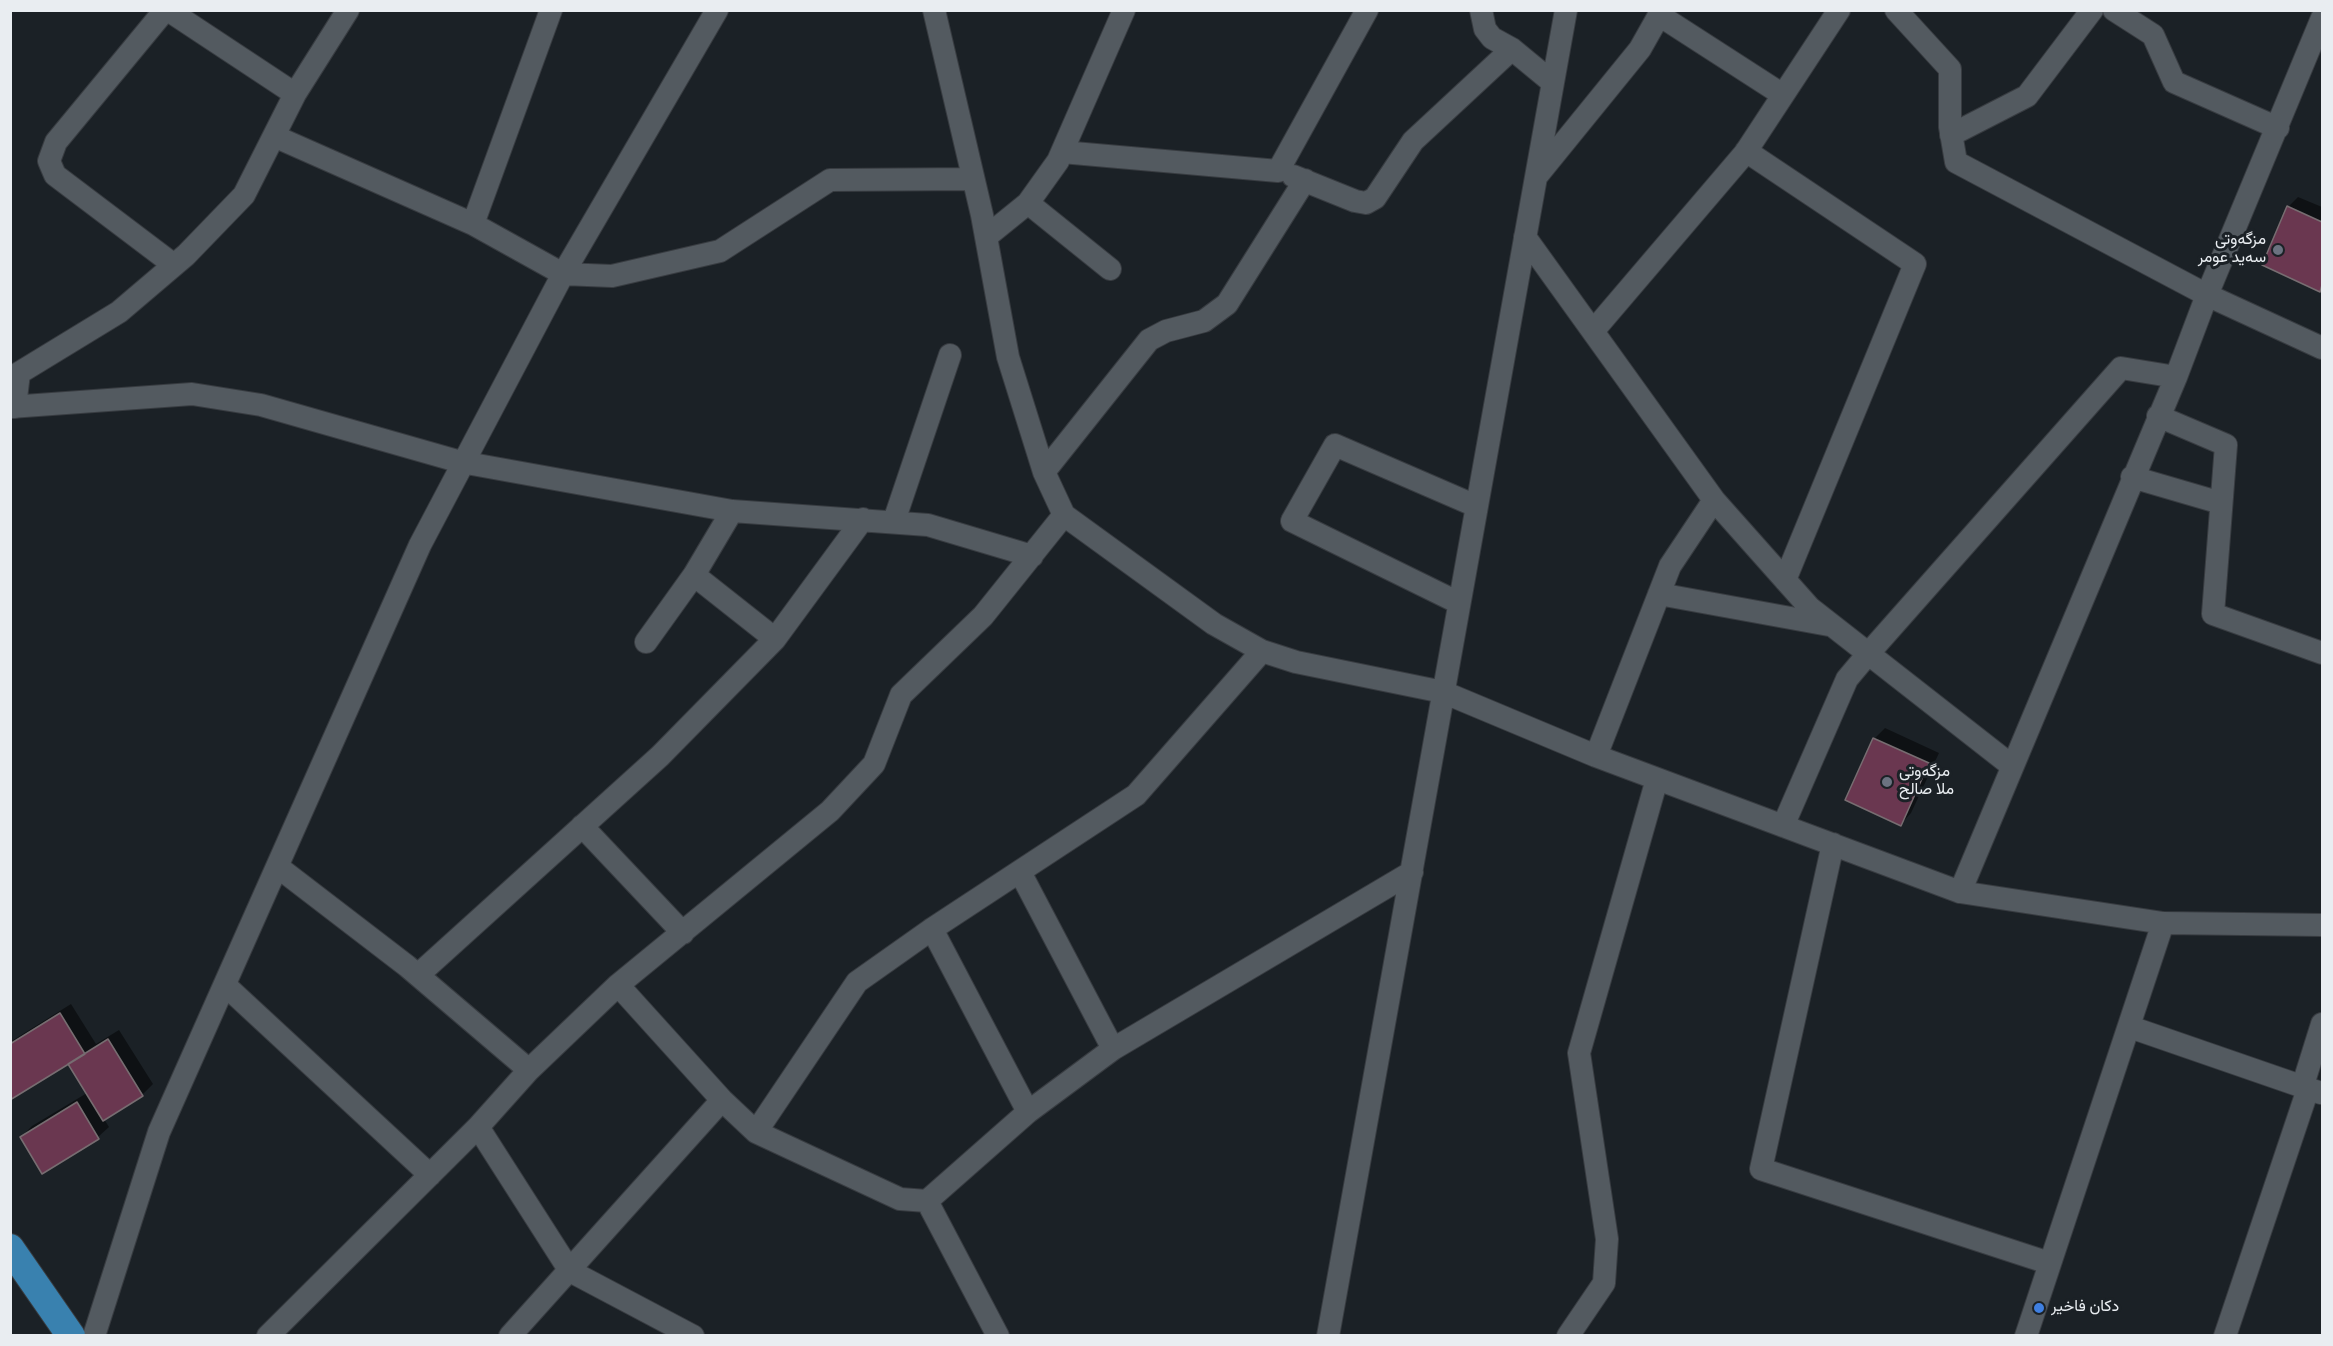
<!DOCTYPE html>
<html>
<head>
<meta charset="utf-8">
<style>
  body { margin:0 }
  #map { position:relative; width:2333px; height:1346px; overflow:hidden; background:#1b2126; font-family:Overpass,sans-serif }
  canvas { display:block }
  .frame { position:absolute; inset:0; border:12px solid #e9edf1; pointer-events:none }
</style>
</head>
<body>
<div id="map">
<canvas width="2333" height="1346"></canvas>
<div class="frame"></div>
</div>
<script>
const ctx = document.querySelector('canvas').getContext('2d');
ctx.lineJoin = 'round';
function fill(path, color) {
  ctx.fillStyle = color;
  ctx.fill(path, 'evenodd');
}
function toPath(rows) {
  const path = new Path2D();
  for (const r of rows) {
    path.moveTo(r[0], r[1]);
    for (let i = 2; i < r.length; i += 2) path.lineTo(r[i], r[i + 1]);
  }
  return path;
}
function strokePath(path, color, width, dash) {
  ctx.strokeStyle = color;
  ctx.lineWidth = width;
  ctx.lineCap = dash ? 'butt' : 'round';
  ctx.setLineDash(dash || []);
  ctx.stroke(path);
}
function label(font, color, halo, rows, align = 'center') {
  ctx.font = font + ' Overpass,Vazirmatn,sans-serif';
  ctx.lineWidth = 6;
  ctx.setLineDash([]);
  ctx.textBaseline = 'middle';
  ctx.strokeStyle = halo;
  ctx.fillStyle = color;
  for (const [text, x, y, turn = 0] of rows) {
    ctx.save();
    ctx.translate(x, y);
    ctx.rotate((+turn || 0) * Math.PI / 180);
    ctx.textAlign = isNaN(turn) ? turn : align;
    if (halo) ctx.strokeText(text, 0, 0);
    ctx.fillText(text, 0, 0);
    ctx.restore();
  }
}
fill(toPath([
  [2298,197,2322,207,2322,287,2319,290,2288,207],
  [1885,728,1939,753,1911,813,1901,824,1874,739],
  [71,1004,96,1044,119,1030,153,1084,142,1095,104,1119,109,1127,98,1137,21,1137,32,1126,87,1093,69,1062,10,1098,10,1042]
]), '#0007');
const building = toPath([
  [2287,206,2322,222,2322,285,2320,292,2262,265,2287,206],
  [1873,738,1929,763,1901,826,1845,800,1873,738],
  [60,1013,85,1054,10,1100,10,1044,60,1013],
  [108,1039,143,1096,103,1121,68,1064,108,1039],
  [77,1102,99,1139,42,1174,20,1137,77,1102]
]);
fill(building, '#6a3750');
strokePath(building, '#776d71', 1.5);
const minor = toPath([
  [165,10,56,142,49,161,55,175,174,265],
  [168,10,295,94],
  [934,10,982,215,1008,357,1044,472,1064,515,1214,624,1262,651,1296,662,1443,692,1596,756,1960,892,2163,923,2322,925],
  [1481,10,1485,29,1492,38,1512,49,1552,82],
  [1896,10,1950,69,1950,127,1956,162,2207,295,2322,348],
  [2114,10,2153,35,2174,82,2278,128],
  [1659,15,1783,95],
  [1951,135,2027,96,2092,10],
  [274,136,473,224,563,274,612,276,720,251,830,180,973,179],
  [1746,151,1915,264,1785,580],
  [1062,152,1278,171,1367,10],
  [1293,176,1355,201,1366,203,1375,198,1413,141,1512,49],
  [1536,177,1640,49,1662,10],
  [1028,203,1110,269],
  [473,224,551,10],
  [986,237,1028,203,1058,161,1124,10],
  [1525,237,1714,500,1810,608,2012,766],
  [1594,330,1745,153,1839,10],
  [10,407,192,394,261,405,461,462,732,511,928,525,1032,556],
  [15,407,19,373,119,312,186,255,244,195,295,94,348,10],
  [2158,416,2226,445,2213,614,2322,653],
  [1044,472,1149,340,1166,331,1204,321,1227,304,1305,180],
  [2132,477,2221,503],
  [894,521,950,355],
  [694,575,775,639],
  [1659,594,1829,625],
  [1459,603,1292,521,1335,445,1476,506],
  [646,642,694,575,732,511],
  [1596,756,1670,566,1714,500],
  [582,826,683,933],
  [1783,826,1847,679,1868,654,2121,368,2176,377],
  [1833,844,1761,1169,2049,1263],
  [278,867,407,966,529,1070],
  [1020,872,1113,1049],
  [1960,892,2176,377,2207,295,2322,18],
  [932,929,1028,1112],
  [418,975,660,756,775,639,863,519],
  [618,985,722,1100,756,1132,900,1199,927,1201,1028,1112,1113,1049,1412,872],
  [226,986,430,1175],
  [2130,1027,2321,1093],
  [2302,1088,2322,1024],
  [478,1127,570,1271,693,1336],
  [756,1132,857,982,932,929,1136,795,1262,651],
  [927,1201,998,1336],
  [94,1336,159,1132,420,545,563,274,717,10],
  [268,1336,478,1127,529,1070,618,985,830,811,874,764,901,695,983,616,1064,515],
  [510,1336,722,1100],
  [1328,1336,1566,10],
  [1568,1336,1604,1283,1607,1239,1579,1053,1657,779],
  [2026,1336,2163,923],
  [2225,1336,2308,1089]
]);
const major = toPath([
  [10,1248,71,1336]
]);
strokePath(minor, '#383c41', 24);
strokePath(major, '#383c41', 30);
strokePath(minor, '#535a60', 22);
strokePath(major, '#3981af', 28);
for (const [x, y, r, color] of [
  [2278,250,6,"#6b7280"],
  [1887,782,6,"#6b7280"],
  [2039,1308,6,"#3f7fe0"]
]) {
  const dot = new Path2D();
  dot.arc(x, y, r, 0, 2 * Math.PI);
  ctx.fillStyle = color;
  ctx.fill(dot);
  strokePath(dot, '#1b2126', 2);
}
label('16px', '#e9edf1', '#1b2126', [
  ["مزگەوتی",2266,241,"right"],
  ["سەید عومر",2266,259,"right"],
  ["مزگه‌وتی",1899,773],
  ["ملا صالح",1899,791],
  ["دكان فاخیر",2051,1308]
], 'left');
</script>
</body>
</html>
